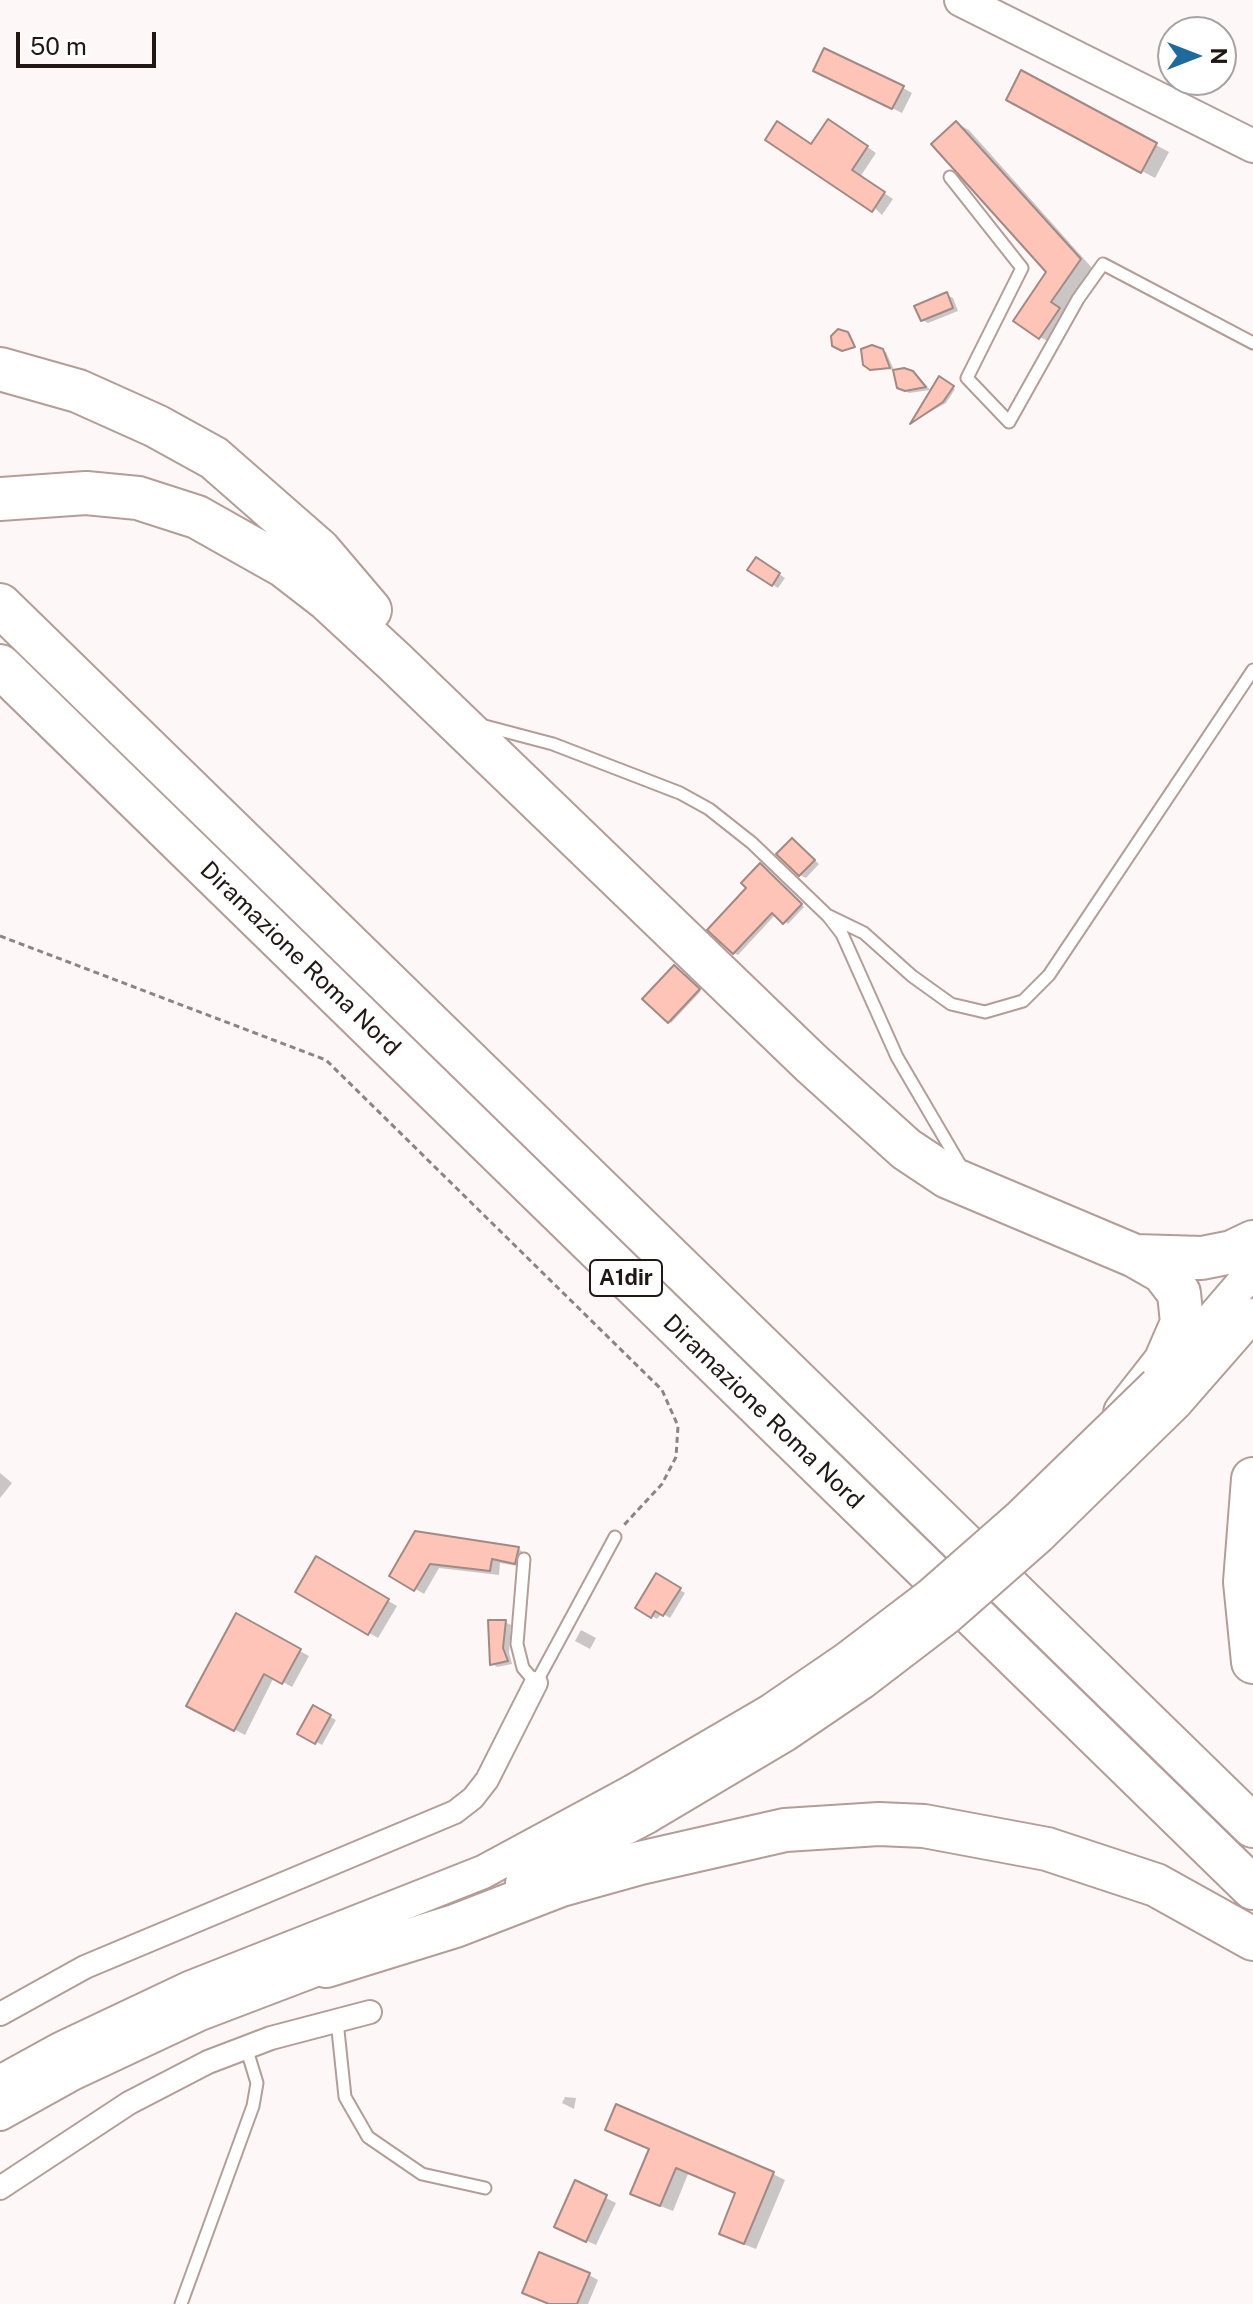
<!DOCTYPE html>
<html>
<head>
<meta charset="utf-8">
<style>
  body { margin:0 }
  #map { position:relative; width:1253px; height:2304px; overflow:hidden; background:#fdf8f7; font-family:"Public Sans",sans-serif }
  canvas { display:block }
  .north { position:absolute; left:1157px; top:16px; width:80px; height:80px; box-sizing:border-box; background:#fff; border:2px solid #a6a3a2; border-radius:50%; rotate:90deg; font-size:22px; font-weight:700; line-height:32px; text-align:center; color:#211816 }
  .north::after { content:''; display:block; margin:auto; width:28px; height:36px; background:#1e6a9d; clip-path:polygon(50% 0,100% 100%,50% 72%,0 100%) }
  .scale { position:absolute; left:16px; top:32px; width:140px; height:36px; box-sizing:border-box; border:4px solid #211816; border-top:0; padding-left:10px; font-size:24px; line-height:28px; white-space:nowrap; color:#211816; -webkit-text-stroke:6px #fff; paint-order:stroke }
</style>
</head>
<body>
<div id="map">
<canvas width="1253" height="2304"></canvas>
<div class="north">N</div>
<div class="scale">50 m</div>
</div>
<script>
const ctx = document.querySelector('canvas').getContext('2d');
ctx.lineJoin = 'round';
function fill(path, color) {
  ctx.fillStyle = color;
  ctx.fill(path, 'evenodd');
}
function toPath(rows) {
  const path = new Path2D();
  for (const r of rows) {
    path.moveTo(r[0], r[1]);
    for (let i = 2; i < r.length; i += 2) path.lineTo(r[i], r[i + 1]);
  }
  return path;
}
function strokePath(path, color, width, dash) {
  ctx.strokeStyle = color;
  ctx.lineWidth = width;
  ctx.lineCap = dash ? 'butt' : 'round';
  ctx.setLineDash(dash || []);
  ctx.stroke(path);
}
function label(font, color, halo, rows, align = 'center') {
  ctx.font = font + ' "Public Sans",sans-serif';
  ctx.lineWidth = 6;
  ctx.setLineDash([]);
  ctx.textBaseline = 'middle';
  ctx.strokeStyle = halo;
  ctx.fillStyle = color;
  for (const [text, x, y, turn = 0] of rows) {
    ctx.save();
    ctx.translate(x, y);
    ctx.rotate((+turn || 0) * Math.PI / 180);
    ctx.textAlign = isNaN(turn) ? turn : align;
    if (halo) ctx.strokeText(text, 0, 0);
    ctx.fillText(text, 0, 0);
    ctx.restore();
  }
}
fill(toPath([
  [1022,73,1169,152,1155,178,1021,106],
  [825,75,903,88,912,93,902,113],
  [956,123,969,130,1092,268,1063,311,1071,317,1053,344,1040,337,1049,272],
  [838,127,876,153,860,177,893,199,882,215,812,146],
  [947,295,953,298,958,311,928,323,922,320],
  [879,349,886,352,894,370,868,366],
  [910,371,917,375,930,390,909,393,903,389],
  [939,379,955,389,946,403,912,422],
  [756,559,785,578,778,588,750,569],
  [792,840,819,864,806,878,800,875],
  [765,868,804,907,788,924,776,914,738,955,734,953,749,888],
  [677,968,701,991,671,1023,669,1021],
  [0,1473,12,1483,0,1498],
  [416,1533,518,1549,527,1554,524,1567,500,1563,499,1575,439,1568,424,1594,392,1575],
  [317,1558,397,1606,378,1638,297,1591],
  [657,1576,685,1593,670,1618,662,1613,657,1619,637,1607],
  [237,1616,309,1656,292,1687,274,1677,245,1735,189,1705],
  [505,1622,511,1625,509,1653,512,1664,497,1667,492,1663],
  [581,1630,596,1638,590,1649,575,1641],
  [314,1708,336,1720,322,1745,300,1733],
  [565,2097,576,2098,574,2109,562,2103],
  [651,2150,773,2174,785,2180,756,2249,733,2240,737,2194,688,2174,673,2211,645,2200],
  [576,2183,616,2203,596,2245,565,2231],
  [589,2275,598,2280,588,2304,550,2304]
]), '#0003');
const building = toPath([
  [824,48,904,86,892,109,813,71,824,48],
  [1021,70,1157,143,1141,173,1006,100,1021,70],
  [828,119,868,146,852,170,885,192,872,212,765,140,777,121,811,144,828,119],
  [956,121,1081,259,1051,302,1060,308,1039,339,1013,321,1046,272,931,144,956,121],
  [947,292,953,308,921,321,914,306,947,292],
  [838,329,848,332,855,347,842,351,832,346,831,336,838,329],
  [872,345,883,349,890,368,870,370,863,365,861,349,872,345],
  [904,368,913,371,926,387,905,391,897,388,893,370,904,368],
  [939,376,954,386,943,402,910,424,939,376],
  [756,557,780,573,772,586,747,570,756,557],
  [792,838,815,860,799,876,776,854,792,838],
  [760,863,802,904,783,924,772,913,733,954,707,930,746,888,741,883,760,863],
  [674,965,700,989,668,1023,642,999,674,965],
  [415,1531,519,1547,515,1564,492,1559,490,1571,430,1564,414,1591,389,1576,415,1531],
  [316,1556,389,1599,368,1635,295,1592,316,1556],
  [656,1573,681,1588,663,1616,655,1611,651,1618,635,1608,656,1573],
  [236,1613,301,1649,282,1684,264,1674,234,1731,186,1706,236,1613],
  [488,1620,506,1620,503,1648,508,1661,490,1665,488,1620],
  [313,1705,331,1715,315,1744,297,1734,313,1705],
  [616,2104,774,2172,744,2244,719,2234,735,2193,676,2168,660,2206,630,2194,649,2149,605,2130,616,2104],
  [575,2180,607,2195,586,2242,554,2227,575,2180],
  [539,2252,590,2273,577,2304,549,2304,522,2293,539,2252]
]);
fill(building, '#fdc4b7');
strokePath(building, '#a18a84', 2);
const lane = toPath([
  [950,177,1022,268,967,378,1009,422,1078,299,1103,264,1253,343],
  [481,725,553,744,680,793,709,809,752,843,828,916,842,934,897,1057,962,1168],
  [829,916,864,933,912,976,951,1004,985,1012,1023,1001,1049,975,1253,670],
  [524,1559,517,1644,523,1668,536,1683,615,1537],
  [337,2021,345,2097,368,2137,422,2174,485,2188],
  [181,2304,253,2106,257,2083,246,2047]
]);
const street = toPath([
  [0,2014,85,1967,455,1812,473,1798,487,1780,536,1683],
  [0,2188,129,2103,208,2062,271,2038,370,2012]
]);
const secondary = toPath([
  [961,0,1253,146],
  [1172,1365,1253,1271],
  [1176,1403,1253,1315],
  [522,1883,647,1817],
  [0,2082,60,2049,189,1988,483,1872,633,1791],
  [0,2114,72,2074,200,2014,347,1958]
]);
const highway = toPath([
  [0,369,78,391,156,426,214,458,319,550,370,610],
  [0,499,86,493,138,498,197,517,284,566,328,600,395,662,811,1063,906,1149,948,1177,1135,1256,1163,1272,1179,1293,1182,1323,1165,1362,1125,1413],
  [0,605,1253,1826],
  [0,666,1253,1888],
  [1136,1256,1202,1258,1232,1252,1253,1242],
  [1253,1479,1245,1582,1253,1662],
  [326,1966,455,1926,561,1885,640,1863,785,1830,879,1824,924,1826,1047,1849,1156,1885,1253,1939]
]);
strokePath(lane, '#b49d97', 15);
strokePath(street, '#b49d97', 26);
strokePath(secondary, '#b49d97', 36);
strokePath(highway, '#b49d97', 46);
strokePath(toPath([
  [0,936,326,1060,662,1390,678,1426,676,1457,662,1484,624,1525]
]), '#8c8583', 3, [6, 4]);
strokePath(lane, '#fff', 11);
strokePath(street, '#fff', 22);
strokePath(secondary, '#fff', 32);
strokePath(highway, '#fff', 42);
const secondaryBridge = toPath([
  [633,1791,770,1711,846,1659,930,1595,1020,1516,1156,1384],
  [647,1817,785,1735,863,1682,948,1617,1039,1537,1176,1403]
]);
strokePath(secondaryBridge, '#b49d97', 36, []);
strokePath(secondaryBridge, '#fff', 32);
for (const [x, y, w] of [
  [626,1278,72]
]) {
  const box = new Path2D();
  box.roundRect(x - w / 2, y - 18, w, 36, 6);
  ctx.fillStyle = '#fff';
  ctx.fill(box);
  strokePath(box, '#211816', 2);
}
label('bold 22px', '#211816', null, [
  ["A1dir",626,1278]
]);
label('24px', '#211816', '#fff', [
  ["Diramazione Roma Nord",300,959,44],
  ["Diramazione Roma Nord",763,1412,44]
]);
</script>
</body>
</html>
